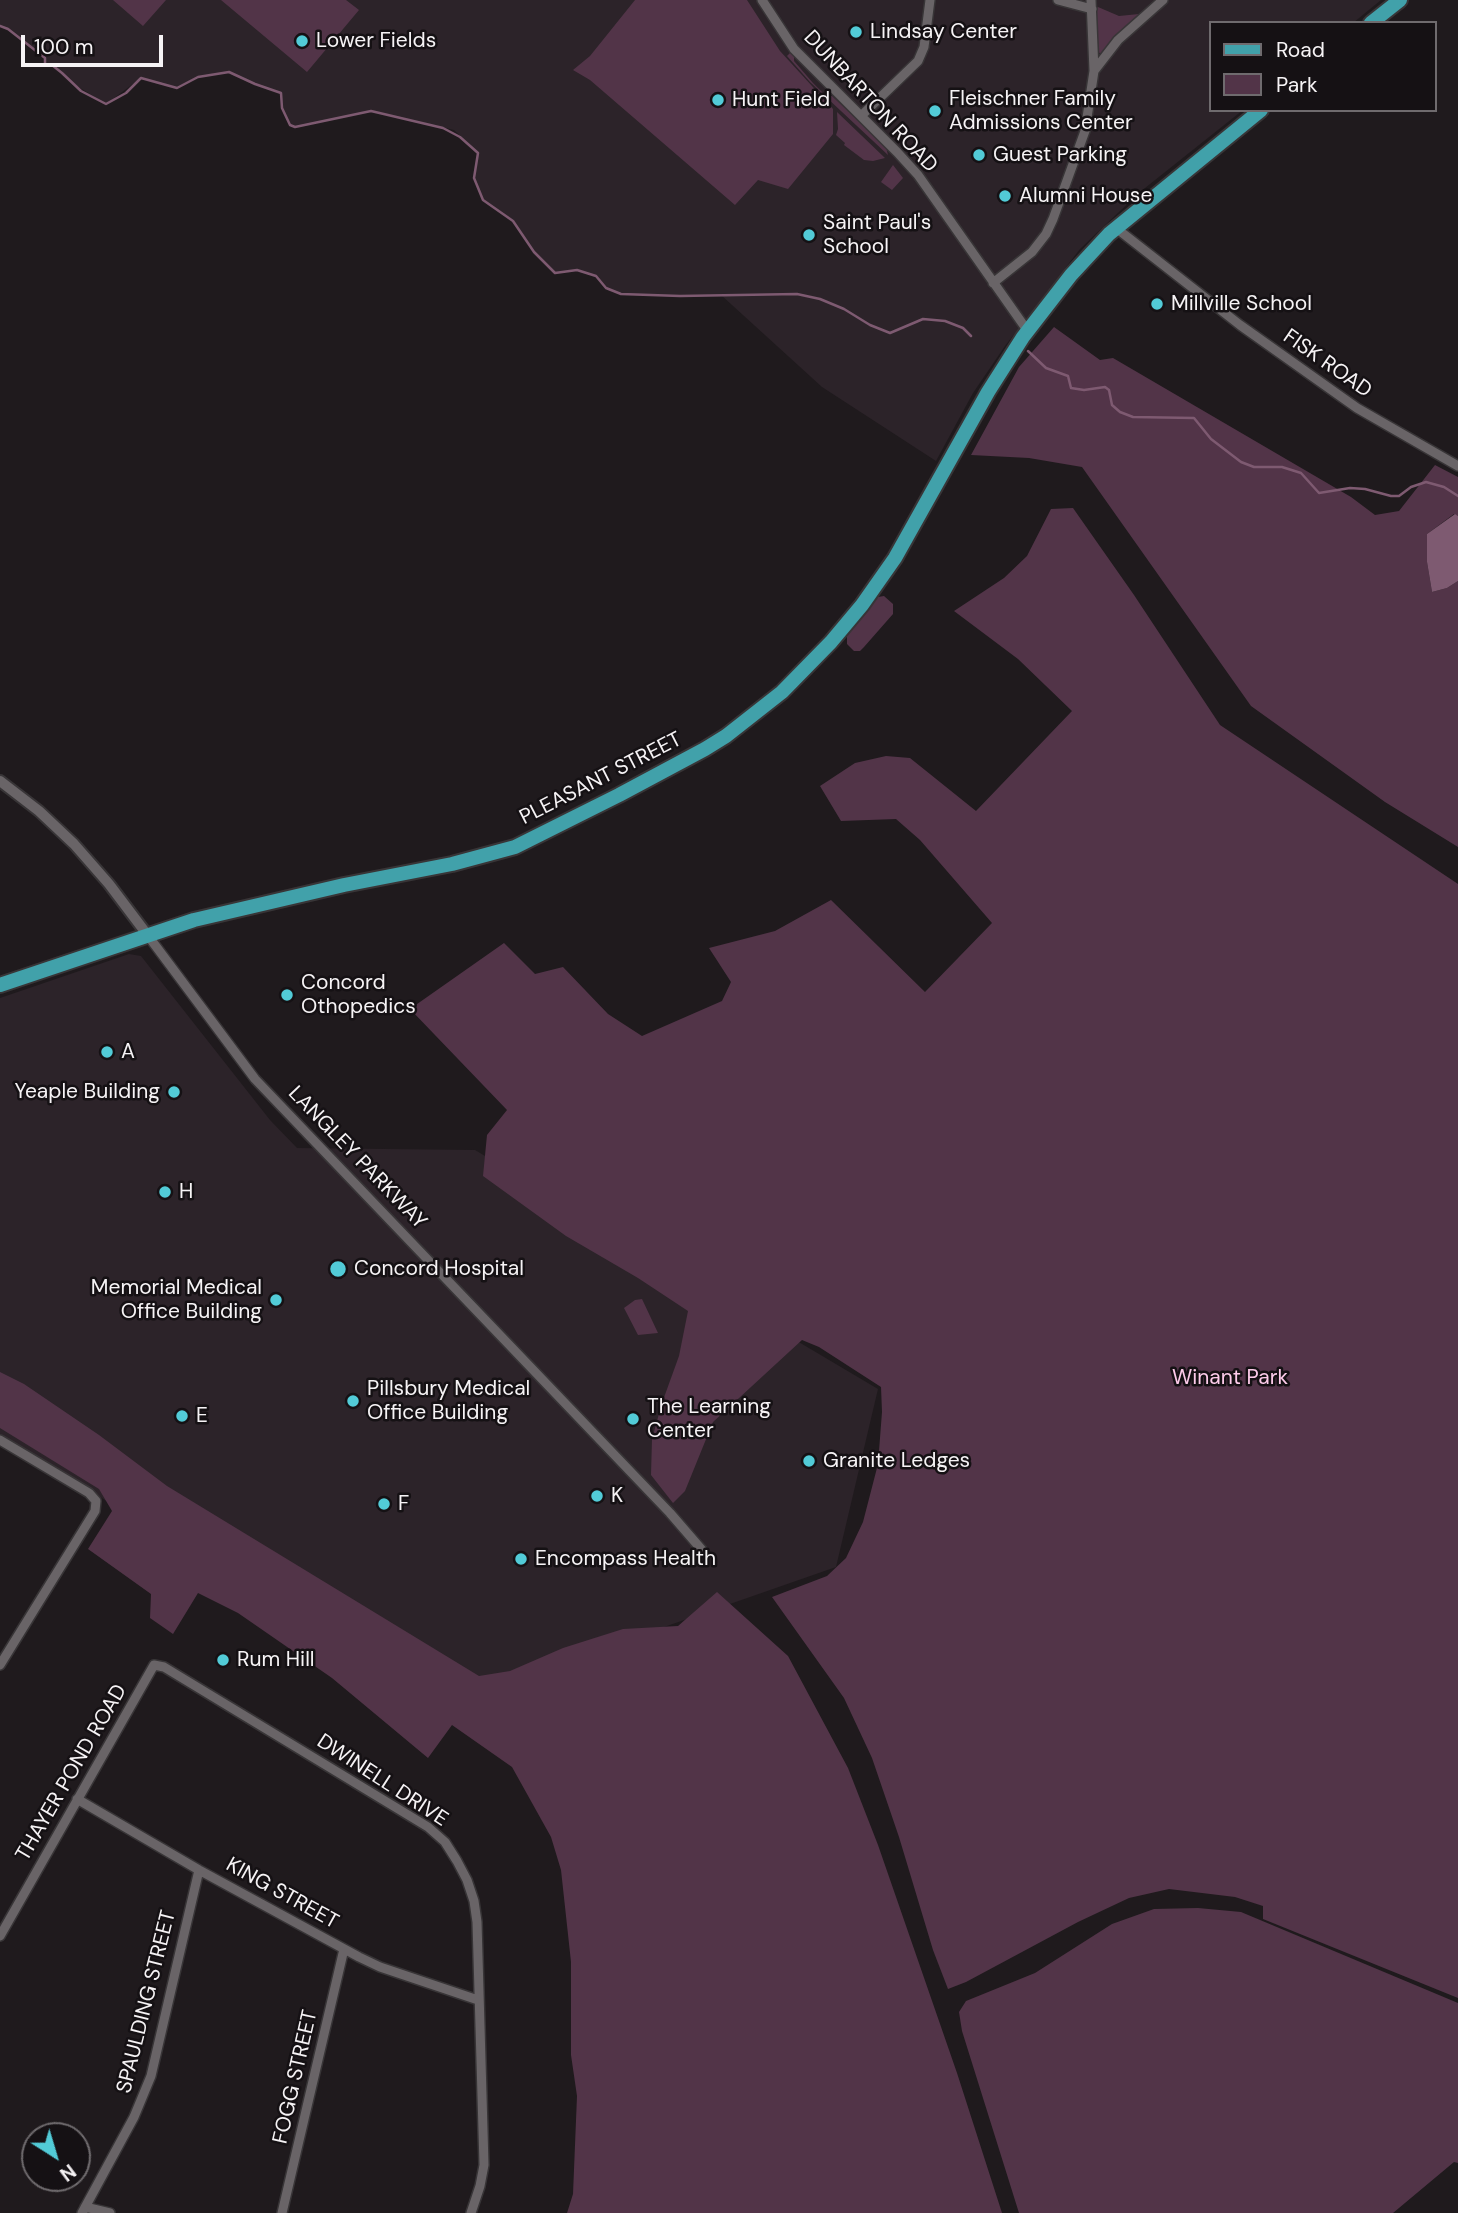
<!DOCTYPE html>
<html>
<head>
<meta charset="utf-8">
<style>
  body { margin:0 }
  #map { position:relative; width:1458px; height:2213px; overflow:hidden; background:#1f1a1d; font-family:"DM Sans",sans-serif }
  canvas { display:block }
  .legend { position:absolute; left:1209px; top:21px; width:228px; height:91px; box-sizing:border-box; background:#151114; border:2px solid #6f6b6e; margin:0; padding:9px 12px; list-style:none; font-size:21px; color:#f6f3f5 }
  .legend li { display:flex; align-items:center; gap:14px; height:35px }
  .legend b { width:35px; border:2px solid #6f6b6e }
  .north { position:absolute; left:21px; top:2122px; width:70px; height:70px; box-sizing:border-box; background:#151114; border:2px solid #6f6b6e; border-radius:50%; rotate:143deg; font-size:19px; font-weight:700; line-height:28px; text-align:center; color:#f6f3f5 }
  .north::after { content:''; display:block; margin:auto; width:24px; height:32px; background:#52cbd7; clip-path:polygon(50% 0,100% 100%,50% 72%,0 100%) }
  .scale { position:absolute; left:21px; top:35px; width:142px; height:32px; box-sizing:border-box; border:4px solid #f6f3f5; border-top:0; padding-left:9px; font-size:21px; line-height:24px; white-space:nowrap; color:#f6f3f5; -webkit-text-stroke:5px #151114; paint-order:stroke }
</style>
</head>
<body>
<div id="map">
<canvas width="1458" height="2213"></canvas>
<ul class="legend">
<li><b style="height:9px;background:#41a1aa"></b>Road</li>
<li><b style="height:19px;background:#523448"></b>Park</li>
</ul>
<div class="north">N</div>
<div class="scale">100 m</div>
</div>
<script>
const ctx = document.querySelector('canvas').getContext('2d');
ctx.lineJoin = 'round';
function fill(path, color) {
  ctx.fillStyle = color;
  ctx.fill(path, 'evenodd');
}
function toPath(rows) {
  const path = new Path2D();
  for (const r of rows) {
    path.moveTo(r[0], r[1]);
    for (let i = 2; i < r.length; i += 2) path.lineTo(r[i], r[i + 1]);
  }
  return path;
}
function strokePath(path, color, width, dash) {
  ctx.strokeStyle = color;
  ctx.lineWidth = width;
  ctx.lineCap = dash ? 'butt' : 'round';
  ctx.setLineDash(dash || []);
  ctx.stroke(path);
}
function label(font, color, halo, rows, align = 'center') {
  ctx.font = font + ' "DM Sans",sans-serif';
  ctx.lineWidth = 5;
  ctx.setLineDash([]);
  ctx.textBaseline = 'middle';
  ctx.strokeStyle = halo;
  ctx.fillStyle = color;
  for (const [text, x, y, turn = 0] of rows) {
    ctx.save();
    ctx.translate(x, y);
    ctx.rotate((+turn || 0) * Math.PI / 180);
    ctx.textAlign = isNaN(turn) ? turn : align;
    if (halo) ctx.strokeText(text, 0, 0);
    ctx.fillText(text, 0, 0);
    ctx.restore();
  }
}
fill(toPath([
  [0,0,1381,0,1353,23,1211,23,1211,110,1243,110,1140,192,1080,249,1005,346,973,393,936,461,822,387,721,295,643,296,621,294,606,288,596,276,578,270,555,273,534,252,513,221,483,200,474,178,478,153,454,130,371,111,295,127,290,125,282,108,281,93,255,84,229,72,198,77,177,88,141,78,106,104,77,86,52,65,45,64,45,57,8,29,0,27],
  [129,954,141,956,270,1120,297,1148,475,1150,878,1389,836,1567,558,1664,552,1779,383,1672,0,1435,0,998]
]), '#2c2329');
fill(toPath([
  [113,0,166,0,143,26],
  [221,0,346,0,359,10,307,72],
  [635,0,747,0,780,51,833,109,833,134,788,189,758,180,735,205,590,80,573,70,590,56],
  [1098,7,1119,16,1139,14,1101,54,1097,51,1096,9],
  [791,52,794,56,794,61,813,83,826,96,832,96,886,147,888,155,810,82,787,56],
  [837,112,885,158,873,161,864,160,844,145,845,143,836,135,838,129],
  [893,165,903,178,892,190,881,182],
  [1054,327,1100,360,1113,358,1351,497,1375,515,1399,511,1435,465,1458,477,1458,516,1454,514,1427,534,1427,562,1432,592,1447,588,1458,581,1458,847,1385,802,1251,706,1082,467,1029,458,971,455,1019,367],
  [1073,508,1134,595,1220,725,1458,884,1458,1998,1263,1919,1263,1906,1235,1897,1169,1889,1129,1898,1078,1922,966,1982,948,1989,933,1950,899,1837,872,1758,844,1698,772,1597,827,1576,846,1558,863,1522,878,1464,882,1412,881,1387,819,1347,802,1340,713,1422,685,1491,673,1503,651,1475,652,1439,662,1403,679,1356,688,1311,638,1278,566,1236,483,1176,487,1135,507,1110,410,1009,504,943,535,974,563,967,608,1014,642,1036,722,1001,731,982,709,948,775,931,831,900,925,992,992,923,920,840,896,819,841,821,820,786,855,763,886,756,910,758,976,811,1072,711,1018,659,954,611,1004,578,1027,556,1051,509],
  [884,596,893,604,893,614,864,647,860,651,854,651,847,644,847,634,878,597],
  [642,1299,658,1333,638,1335,624,1308,635,1300],
  [0,1372,24,1384,99,1435,167,1486,479,1676,510,1671,563,1648,623,1629,678,1626,717,1592,788,1656,848,1768,878,1845,957,2073,1002,2213,567,2213,573,2194,577,2096,571,2055,571,1962,561,1870,551,1837,512,1767,452,1725,428,1758,332,1678,238,1613,198,1593,173,1634,150,1618,151,1594,88,1549,112,1511,99,1489,0,1428],
  [1198,1908,1241,1912,1458,2003,1458,2163,1454,2162,1393,2213,1019,2213,962,2031,959,2012,966,2001,1035,1973,1112,1924,1154,1909]
]), '#523448');
fill(toPath([
  [1455,514,1458,516,1458,581,1447,588,1432,592,1427,562,1427,534]
]), '#7e5a71');
strokePath(toPath([
  [0,26,8,29,45,58,45,64,52,65,62,73,81,91,106,104,126,93,141,78,177,88,198,77,229,72,255,84,281,93,282,108,290,125,295,127,371,111,443,128,460,137,478,153,474,178,483,200,513,221,534,252,555,273,577,270,596,276,606,288,621,294,680,296,797,294,820,299,844,309,870,325,890,333,923,319,945,321,963,328,971,336],
  [1028,351,1046,368,1068,376,1071,388,1084,390,1105,387,1109,390,1112,405,1120,412,1133,417,1194,418,1211,439,1241,462,1254,467,1282,467,1301,473,1319,493,1350,488,1365,489,1391,496,1399,496,1411,487,1426,482,1444,487,1458,496]
]), '#7e5a71', 2.5);
const minor = toPath([
  [762,0,794,49,897,152,918,175,1027,330],
  [1058,0,1092,9],
  [1091,0,1094,71],
  [861,116,918,61,924,47,930,0],
  [1116,228,1240,325,1357,408,1458,466],
  [993,283,1032,252,1046,234,1053,219,1085,131,1094,71,1118,40,1163,0],
  [149,937,255,1079,670,1513,702,1550],
  [0,1440,89,1493,96,1501,95,1511,0,1665],
  [77,1799,199,1870,359,1957,380,1967,478,2000],
  [0,1936,154,1665,164,1667,428,1827,445,1842,457,1861,467,1880,474,1901,477,1922,484,2165,480,2186,471,2213],
  [85,2207,110,2213],
  [82,2213,134,2117,151,2076,199,1870],
  [282,2213,344,1949]
]);
const tertiary = toPath([
  [0,781,39,811,74,844,109,884,149,937]
]);
const primary = toPath([
  [1371,23,1400,0],
  [0,985,194,920,344,885,452,864,515,847,619,795,705,749,726,736,782,692,831,642,862,605,895,558,988,392,1023,337,1071,275,1109,234,1261,110]
]);
strokePath(minor, '#383537', 12);
strokePath(tertiary, '#383537', 14);
strokePath(primary, '#383537', 18);
strokePath(minor, '#696467', 9);
strokePath(tertiary, '#696467', 10);
strokePath(primary, '#41a1aa', 14);
for (const [x, y, r, color] of [
  [856,32,7,"#52cbd7"],
  [302,41,7,"#52cbd7"],
  [718,100,7,"#52cbd7"],
  [935,111,7,"#52cbd7"],
  [979,155,7,"#52cbd7"],
  [1005,196,7,"#52cbd7"],
  [809,235,7,"#52cbd7"],
  [1157,304,7,"#52cbd7"],
  [287,995,7,"#52cbd7"],
  [107,1052,7,"#52cbd7"],
  [174,1092,7,"#52cbd7"],
  [165,1192,7,"#52cbd7"],
  [338,1269,9,"#52cbd7"],
  [276,1300,7,"#52cbd7"],
  [353,1401,7,"#52cbd7"],
  [182,1416,7,"#52cbd7"],
  [633,1419,7,"#52cbd7"],
  [809,1461,7,"#52cbd7"],
  [597,1496,7,"#52cbd7"],
  [384,1504,7,"#52cbd7"],
  [521,1559,7,"#52cbd7"],
  [223,1660,7,"#52cbd7"]
]) {
  const dot = new Path2D();
  dot.arc(x, y, r, 0, 2 * Math.PI);
  ctx.fillStyle = color;
  ctx.fill(dot);
  strokePath(dot, '#151114', 2.5);
}
label('21px', '#f6f3f5', '#151114', [
  ["Lindsay Center",870,32],
  ["Lower Fields",316,41],
  ["Fleischner Family",949,99],
  ["Admissions Center",949,123],
  ["Hunt Field",732,100],
  ["Guest Parking",993,155],
  ["Alumni House",1019,196],
  ["Saint Paul's",823,223],
  ["School",823,247],
  ["Millville School",1171,304],
  ["Concord",301,983],
  ["Othopedics",301,1007],
  ["A",121,1052],
  ["Yeaple Building",160,1092,"right"],
  ["H",179,1192],
  ["Concord Hospital",354,1269],
  ["Memorial Medical",262,1288,"right"],
  ["Office Building",262,1312,"right"],
  ["Pillsbury Medical",367,1389],
  ["Office Building",367,1413],
  ["The Learning",647,1407],
  ["Center",647,1431],
  ["E",196,1416],
  ["Granite Ledges",823,1461],
  ["K",611,1496],
  ["F",398,1504],
  ["Encompass Health",535,1559],
  ["Rum Hill",237,1660]
], 'left');
label('21px', '#f6f3f5', '#151114', [
  ["DUNBARTON ROAD",870,102,47],
  ["FISK ROAD",1327,364,35],
  ["PLEASANT STREET",601,779,-27],
  ["LANGLEY PARKWAY",357,1158,46],
  ["THAYER POND ROAD",72,1773,-60],
  ["DWINELL DRIVE",382,1781,33],
  ["KING STREET",282,1894,29],
  ["SPAULDING STREET",147,2002,-76],
  ["FOGG STREET",296,2077,-77]
]);
label('21px', '#fdcbea', '#151114', [
  ["Winant Park",1230,1378]
]);
</script>
</body>
</html>
